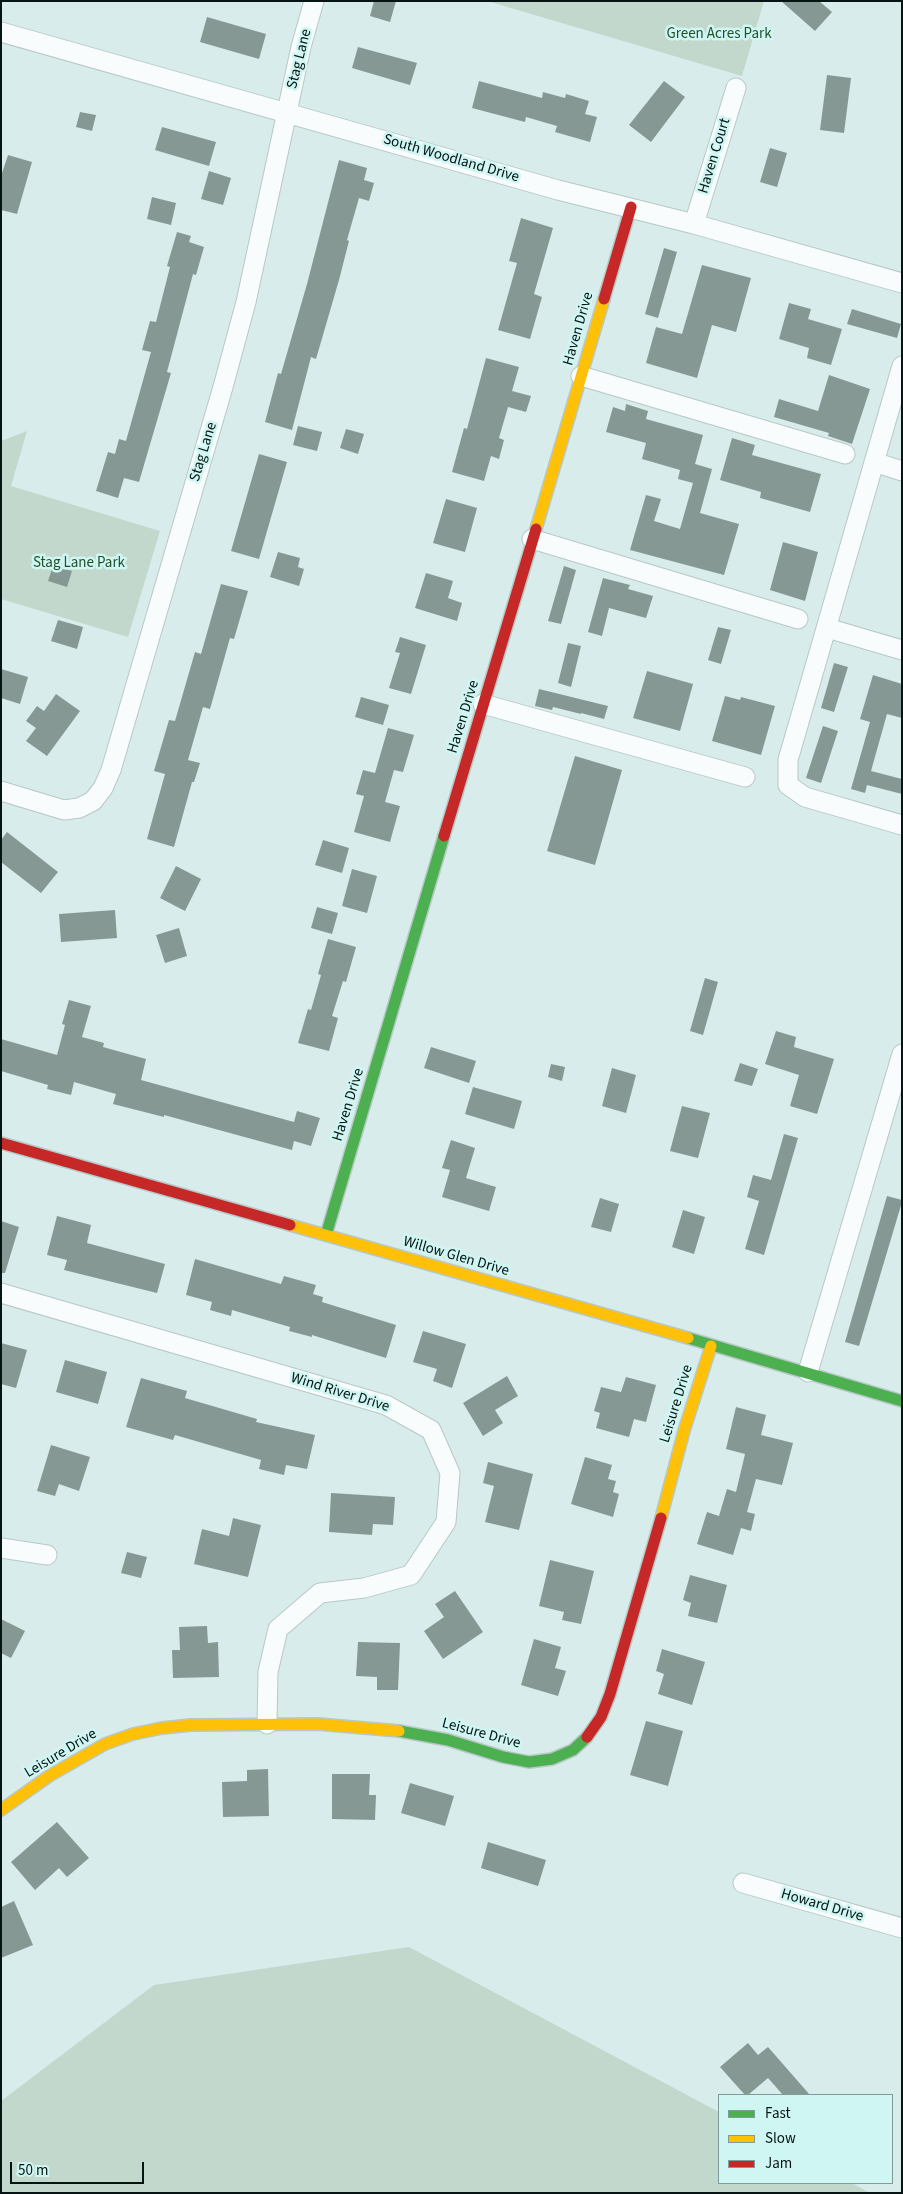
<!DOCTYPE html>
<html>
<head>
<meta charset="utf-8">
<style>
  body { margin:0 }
  #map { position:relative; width:903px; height:2194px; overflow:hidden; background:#d8edeb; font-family:"Source Sans 3",sans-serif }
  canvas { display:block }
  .frame { position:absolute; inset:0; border:2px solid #061413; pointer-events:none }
  .legend { position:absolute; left:718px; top:2094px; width:175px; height:90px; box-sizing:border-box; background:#cff6f3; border:1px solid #7f9c99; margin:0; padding:6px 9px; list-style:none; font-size:15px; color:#061413 }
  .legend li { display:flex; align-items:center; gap:10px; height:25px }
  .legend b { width:25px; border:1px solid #7f9c99 }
  .scale { position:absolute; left:10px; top:2162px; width:134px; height:22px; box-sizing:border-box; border:2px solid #061413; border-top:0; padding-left:6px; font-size:15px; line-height:18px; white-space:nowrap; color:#061413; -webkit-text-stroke:4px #cff6f3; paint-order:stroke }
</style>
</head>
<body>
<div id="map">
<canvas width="903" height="2194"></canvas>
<div class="frame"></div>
<ul class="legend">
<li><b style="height:6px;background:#4caf50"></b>Fast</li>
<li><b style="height:6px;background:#ffc107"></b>Slow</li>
<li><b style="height:6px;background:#c62828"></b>Jam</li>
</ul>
<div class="scale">50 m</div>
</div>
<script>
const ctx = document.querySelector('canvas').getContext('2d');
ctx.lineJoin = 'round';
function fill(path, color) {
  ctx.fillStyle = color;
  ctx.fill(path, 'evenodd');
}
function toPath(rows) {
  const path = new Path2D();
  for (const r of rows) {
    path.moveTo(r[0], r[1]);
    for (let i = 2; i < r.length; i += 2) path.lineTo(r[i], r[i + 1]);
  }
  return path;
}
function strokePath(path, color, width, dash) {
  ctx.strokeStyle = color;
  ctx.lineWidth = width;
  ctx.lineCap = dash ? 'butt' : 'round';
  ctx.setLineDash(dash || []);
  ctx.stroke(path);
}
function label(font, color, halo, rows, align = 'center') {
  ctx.font = font + ' "Source Sans 3",sans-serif';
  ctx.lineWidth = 5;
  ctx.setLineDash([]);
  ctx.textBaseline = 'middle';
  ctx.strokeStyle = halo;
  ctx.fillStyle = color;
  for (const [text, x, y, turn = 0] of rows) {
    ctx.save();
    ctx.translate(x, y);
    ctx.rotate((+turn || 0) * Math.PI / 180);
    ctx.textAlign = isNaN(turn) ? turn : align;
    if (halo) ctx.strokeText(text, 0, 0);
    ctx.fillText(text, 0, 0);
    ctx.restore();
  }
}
fill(toPath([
  [487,1,764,1,742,76],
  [27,431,11,486,160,531,128,637,1,599,1,441],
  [409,1947,719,2112,719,2183,852,2183,870,2193,1,2193,1,2101,154,1985]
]), '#c3d8cc');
fill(toPath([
  [374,1,396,1,390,22,370,16],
  [781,1,819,1,832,12,815,31],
  [207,17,266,34,259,59,200,42],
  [358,47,417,63,410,85,352,68],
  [827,75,851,78,844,133,820,130],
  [479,81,542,98,543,92,565,98,566,94,589,101,585,114,597,117,590,142,555,132,557,126,526,117,525,122,472,108],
  [664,81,685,97,651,142,629,125],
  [80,112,96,115,92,131,76,127],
  [162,127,216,142,209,166,155,150],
  [770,148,787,153,777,187,760,182],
  [8,155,32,162,17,214,1,210,1,176],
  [339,160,367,168,364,180,374,183,369,201,359,198,347,240,349,241,339,280,316,359,311,357,292,430,265,422,278,373,281,374,307,284],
  [209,171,231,178,223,205,201,199],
  [152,197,176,203,171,225,147,219],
  [521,218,553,228,534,294,542,297,530,339,498,330,517,263,509,261],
  [177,232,191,236,189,242,204,247,196,275,193,274,167,372,171,373,139,482,124,478,118,498,96,491,108,452,115,454,119,439,126,441,151,352,142,350,150,321,156,322,170,267,167,266],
  [664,248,677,252,658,318,645,314],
  [702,265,751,278,736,332,712,325,697,378,646,363,656,327,682,334],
  [789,303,811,309,808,319,842,329,831,365,807,358,809,348,779,339],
  [852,309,901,324,897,338,847,324],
  [486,358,519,367,512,391,531,396,526,412,508,407,499,438,504,440,499,459,491,456,484,481,452,472,464,428,467,429],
  [829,375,870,389,852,444,828,436,829,433,774,417,779,399,818,411],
  [626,404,648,411,646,419,703,435,695,464,712,469,700,513,739,524,724,575,630,550,646,495,661,499,654,521,680,529,693,483,678,479,680,470,642,459,646,443,606,432,613,407,625,411],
  [298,426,322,432,317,451,293,445],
  [346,429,364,434,358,454,340,448],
  [732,438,755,445,752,455,821,474,810,512,760,498,761,492,720,480],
  [259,454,287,462,259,559,231,551],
  [446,499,477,508,465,552,433,543],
  [783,542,818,552,805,601,770,590],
  [278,552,300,558,298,567,304,569,299,586,270,577],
  [53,566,72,571,67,587,48,581],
  [564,566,576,570,561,624,548,621],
  [426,573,453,581,448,598,462,603,457,621,415,608],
  [603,578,630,585,628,589,653,596,646,618,609,608,602,636,588,632],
  [221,584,248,591,234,639,230,638,210,709,203,707,188,760,200,763,194,782,192,782,174,847,147,839,165,774,154,771,169,720,175,721,195,652,201,654],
  [58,620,83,627,77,649,51,641],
  [718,627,731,630,721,664,708,660],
  [400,637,426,645,411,694,389,688,400,653,395,652],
  [568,643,581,646,571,687,558,683],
  [834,663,848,667,834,712,821,708],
  [1,669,28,677,20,704,1,698],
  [647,671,693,684,680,731,633,718],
  [873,675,902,684,902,718,887,714,871,771,902,779,902,794,867,785,865,793,851,789,870,722,860,719],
  [539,689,608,706,604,719,581,713,581,714,553,707,552,710,535,706],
  [56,694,80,711,47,756,26,741,36,728,26,721,37,706,44,711],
  [725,696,740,700,741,697,775,706,761,755,712,741],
  [361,697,389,705,383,725,355,717],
  [823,726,838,731,821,783,806,778],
  [388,728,414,735,403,772,394,770,385,802,400,806,390,842,354,832,364,796,356,794,363,770,375,773],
  [575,756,622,770,595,865,547,851],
  [7,832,58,872,41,893,1,862,1,840],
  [323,840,349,848,342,873,315,865],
  [176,866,201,879,185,911,160,898],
  [352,869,377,876,367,913,342,906],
  [317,907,338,913,332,934,311,928],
  [115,910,117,938,61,942,59,914],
  [179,928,187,956,165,963,156,935],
  [328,939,356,947,346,982,343,981,332,1016,338,1018,329,1051,298,1043,308,1009,311,1010,321,975,318,974],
  [705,978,718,982,703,1035,690,1031],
  [69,1000,91,1006,82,1037,104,1043,103,1047,146,1059,141,1080,294,1122,297,1111,320,1118,311,1146,294,1141,292,1150,164,1115,164,1117,113,1104,116,1094,74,1082,71,1095,47,1089,48,1085,1,1071,1,1039,57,1055,65,1025,62,1024],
  [776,1031,796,1037,794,1047,834,1059,817,1114,790,1106,799,1075,765,1064],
  [431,1047,476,1061,469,1083,424,1068],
  [740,1063,758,1069,752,1086,734,1081],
  [551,1064,565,1067,562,1081,548,1077],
  [612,1068,636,1075,626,1113,602,1106],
  [473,1087,522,1101,514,1129,465,1114],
  [682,1106,710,1113,698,1158,670,1151],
  [784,1134,798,1138,764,1255,745,1249,759,1201,747,1197,753,1175,771,1180],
  [451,1140,475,1148,466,1178,496,1187,489,1211,442,1197,450,1170,442,1168],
  [887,1196,902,1200,902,1202,859,1346,845,1342],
  [600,1198,619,1204,611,1232,591,1227],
  [683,1210,705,1217,694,1254,672,1247],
  [57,1216,91,1225,87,1243,165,1264,157,1293,64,1270,67,1260,47,1255],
  [1,1221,19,1227,5,1273,1,1273],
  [195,1259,281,1284,284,1276,316,1285,313,1294,323,1297,322,1302,396,1325,386,1358,312,1335,312,1337,289,1331,290,1327,232,1310,231,1316,210,1310,212,1302,186,1295],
  [423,1331,466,1344,452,1388,433,1381,437,1369,413,1362],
  [1,1343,27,1350,16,1388,1,1384],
  [65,1360,107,1372,98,1404,56,1392],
  [507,1376,518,1396,495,1410,503,1423,483,1436,463,1403],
  [626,1377,656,1385,646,1422,634,1419,629,1437,596,1428,600,1413,594,1411,601,1387,621,1392],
  [141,1378,187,1391,185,1398,257,1419,256,1422,315,1435,307,1469,286,1465,284,1475,259,1469,261,1460,175,1435,173,1440,126,1427],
  [736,1407,766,1415,761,1435,793,1443,782,1485,756,1479,747,1512,755,1514,751,1531,741,1528,733,1555,697,1544,707,1512,719,1516,727,1489,736,1492,745,1454,726,1449],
  [51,1445,90,1457,79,1491,59,1484,55,1496,37,1491],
  [585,1457,612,1465,608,1479,616,1481,613,1492,619,1494,613,1517,571,1504],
  [488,1462,533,1474,519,1530,485,1522,494,1486,483,1483],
  [331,1493,395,1497,393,1525,373,1524,372,1535,329,1532],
  [233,1518,261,1525,248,1577,194,1564,202,1529,229,1536],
  [127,1552,147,1557,141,1578,121,1573],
  [550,1560,594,1571,581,1624,562,1620,564,1612,539,1606],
  [690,1575,727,1585,717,1623,688,1616,691,1603,683,1600],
  [455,1591,483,1632,443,1659,424,1631,444,1617,435,1604],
  [1,1619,25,1631,11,1658,1,1653],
  [207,1626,208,1643,218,1642,219,1677,173,1678,172,1650,180,1650,179,1627],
  [534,1639,561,1647,555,1668,566,1671,558,1696,521,1685],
  [358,1642,400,1643,398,1690,377,1690,377,1677,356,1676],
  [662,1649,705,1662,692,1705,658,1694,664,1674,656,1671],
  [646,1721,683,1731,668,1786,630,1775],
  [268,1769,269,1816,223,1817,222,1782,247,1781,247,1770],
  [332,1774,370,1774,369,1795,376,1795,375,1820,332,1819],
  [410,1783,454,1796,445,1826,401,1813],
  [57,1822,89,1858,67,1877,59,1868,35,1890,11,1862],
  [488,1842,546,1860,538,1886,481,1868],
  [14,1901,33,1945,1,1958,1,1907],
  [748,2043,758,2055,768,2047,810,2095,783,2095,768,2078,748,2095,745,2095,720,2067]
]), '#869894');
const street = toPath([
  [1,32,558,190,694,224,902,283],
  [694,224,736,88],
  [902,366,788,760,788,785,805,797,902,825],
  [581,376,845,454],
  [874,462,902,471],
  [532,539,798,619],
  [827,628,902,650],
  [483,704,745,777],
  [1,791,64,810,79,808,93,801,103,788,111,770,223,387,246,302,301,47,314,1],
  [1,1293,386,1405,431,1430,450,1473,446,1522,411,1575,364,1588,320,1593,278,1629,268,1672,267,1724],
  [808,1372,902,1054],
  [1,1548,47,1555],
  [743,1883,902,1928]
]);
const fast = toPath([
  [326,1235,444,836],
  [688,1338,902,1401],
  [399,1731,448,1740,503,1757,529,1762,552,1759,573,1750,587,1737]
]);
const slow = toPath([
  [536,529,604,299],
  [290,1225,688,1338],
  [661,1518,684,1431,711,1346],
  [1,1810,49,1776,105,1744,133,1734,162,1728,191,1725,318,1724,399,1731]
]);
const jam = toPath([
  [604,299,631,207],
  [444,836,536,529],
  [1,1143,290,1225],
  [587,1737,601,1717,610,1694,661,1518]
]);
strokePath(street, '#b7c8c6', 21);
strokePath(fast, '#b7c8c6', 14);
strokePath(slow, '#b7c8c6', 14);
strokePath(jam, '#b7c8c6', 14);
strokePath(street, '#f9fcfc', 19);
strokePath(fast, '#4caf50', 11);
strokePath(slow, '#ffc107', 11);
strokePath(jam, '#c62828', 11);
label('15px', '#225029', '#cff6f3', [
  ["Green Acres Park",719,35],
  ["Stag Lane Park",79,564]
]);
label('15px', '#061413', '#cff6f3', [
  ["Stag Lane",300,59,-76],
  ["Haven Court",715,156,-73],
  ["South Woodland Drive",451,159,16],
  ["Haven Drive",579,329,-74],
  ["Stag Lane",204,452,-73],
  ["Haven Drive",464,717,-73],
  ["Haven Drive",349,1105,-73],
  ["Willow Glen Drive",456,1257,16],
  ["Wind River Drive",340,1393,17],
  ["Leisure Drive",677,1404,-73],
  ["Leisure Drive",481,1734,15],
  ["Leisure Drive",61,1754,-31],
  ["Howard Drive",822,1906,16]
]);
</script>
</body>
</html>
